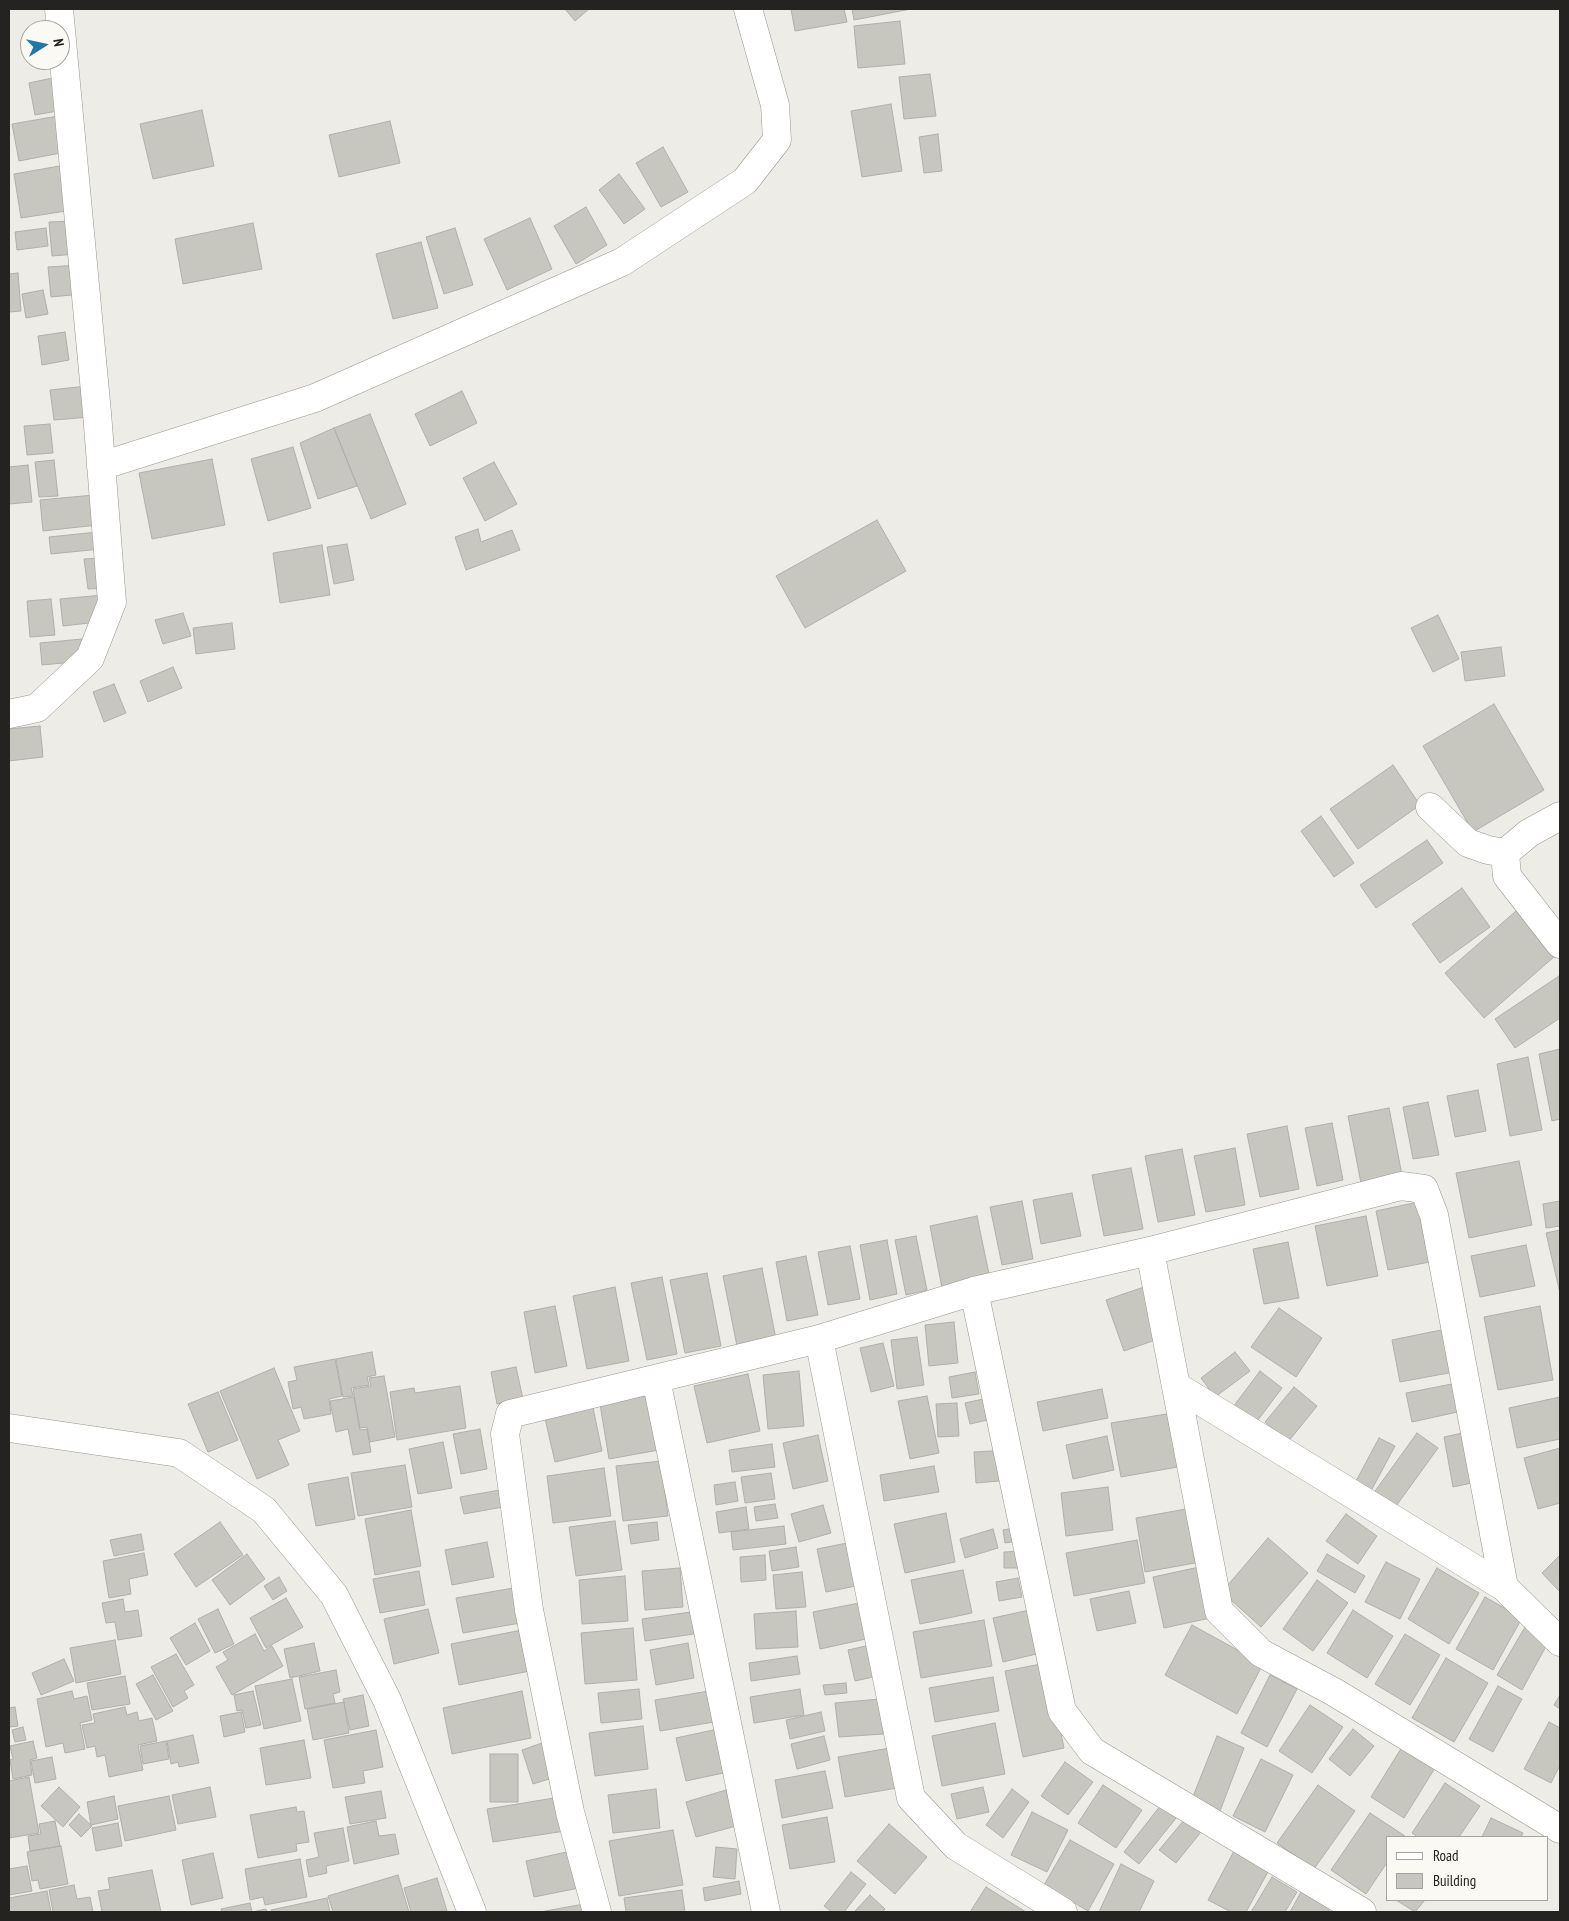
<!DOCTYPE html>
<html>
<head>
<meta charset="utf-8">
<style>
  body { margin:0 }
  #map { position:relative; width:1569px; height:1921px; overflow:hidden; background:#edece6; font-family:"PT Sans Narrow",sans-serif }
  canvas { display:block }
  .frame { position:absolute; inset:0; border:10px solid #242321; pointer-events:none }
  .legend { position:absolute; left:1386px; top:1836px; width:162px; height:65px; box-sizing:border-box; background:#faf9f3; border:1px solid #a4a39f; margin:0; padding:6px 9px; list-style:none; font-size:15px; color:#242321 }
  .legend li { display:flex; align-items:center; gap:10px; height:25px }
  .legend b { width:25px; border:1px solid #a4a39f }
  .north { position:absolute; left:20px; top:20px; width:50px; height:50px; box-sizing:border-box; background:#faf9f3; border:1px solid #a4a39f; border-radius:50%; rotate:80deg; font-size:14px; font-weight:700; line-height:20px; text-align:center; color:#242321 }
  .north::after { content:''; display:block; margin:auto; width:18px; height:22px; background:#2376a6; clip-path:polygon(50% 0,100% 100%,50% 72%,0 100%) }
</style>
</head>
<body>
<div id="map">
<canvas width="1569" height="1921"></canvas>
<div class="frame"></div>
<ul class="legend">
<li><b style="height:6px;background:#fff"></b>Road</li>
<li><b style="height:14px;background:#c7c7c0"></b>Building</li>
</ul>
<div class="north">N</div>
</div>
<script>
const ctx = document.querySelector('canvas').getContext('2d');
ctx.lineJoin = 'round';
function fill(path, color) {
  ctx.fillStyle = color;
  ctx.fill(path, 'evenodd');
}
function toPath(rows) {
  const path = new Path2D();
  for (const r of rows) {
    path.moveTo(r[0], r[1]);
    for (let i = 2; i < r.length; i += 2) path.lineTo(r[i], r[i + 1]);
  }
  return path;
}
function strokePath(path, color, width, dash) {
  ctx.strokeStyle = color;
  ctx.lineWidth = width;
  ctx.lineCap = dash ? 'butt' : 'round';
  ctx.setLineDash(dash || []);
  ctx.stroke(path);
}
const building = toPath([
  [565,9,589,9,575,21,565,9],
  [791,9,844,9,847,22,795,31,791,9],
  [852,9,911,9,854,20,852,9],
  [900,21,905,64,858,68,854,26,900,21],
  [930,74,936,116,904,119,899,77,930,74],
  [57,77,63,110,35,115,29,83,57,77],
  [891,104,902,171,862,177,851,111,891,104],
  [202,110,214,166,153,179,140,124,202,110],
  [64,115,71,151,19,161,12,124,64,115],
  [390,121,400,163,339,177,329,135,390,121],
  [938,134,942,171,924,173,919,137,938,134],
  [663,147,688,192,661,207,636,163,663,147],
  [71,164,79,209,21,218,14,174,71,164],
  [619,174,645,209,624,224,599,190,619,174],
  [586,207,607,245,576,264,554,226,586,207],
  [530,218,552,269,507,290,484,239,530,218],
  [74,221,77,254,52,256,49,222,74,221],
  [253,223,262,269,183,284,175,239,253,223],
  [46,228,48,246,17,250,15,232,46,228],
  [455,228,473,285,444,294,426,237,455,228],
  [421,242,438,308,393,319,376,254,421,242],
  [80,265,82,294,51,297,48,267,80,265],
  [18,273,21,311,9,312,9,274,18,273],
  [43,290,48,314,26,318,22,294,43,290],
  [65,332,69,360,42,365,38,336,65,332],
  [87,386,90,417,54,420,50,390,87,386],
  [462,391,477,423,430,446,415,414,462,391],
  [370,414,406,504,371,519,334,428,370,414],
  [50,424,53,453,27,455,24,426,50,424],
  [334,428,357,486,318,499,300,443,334,428],
  [293,447,311,508,268,521,251,459,293,447],
  [212,459,225,525,152,539,139,473,212,459],
  [54,460,58,496,39,497,35,462,54,460],
  [494,462,517,504,485,521,463,478,494,462],
  [28,465,32,502,9,504,9,467,28,465],
  [94,495,97,525,43,531,40,500,94,495],
  [877,520,906,571,805,628,776,576,877,520],
  [478,529,481,542,512,530,520,550,466,570,455,537,478,529],
  [98,532,100,549,51,554,49,537,98,532],
  [347,544,354,580,334,584,327,547,347,544],
  [322,545,330,595,280,603,273,553,322,545],
  [102,558,105,588,88,589,84,559,102,558],
  [103,595,106,621,63,626,60,599,103,595],
  [51,599,55,635,30,637,27,601,51,599],
  [183,613,191,636,163,644,155,620,183,613],
  [1438,615,1459,659,1433,672,1411,628,1438,615],
  [232,623,235,649,196,654,193,628,232,623],
  [82,639,84,661,42,665,40,643,82,639],
  [1501,647,1505,676,1465,681,1461,652,1501,647],
  [173,667,182,688,148,702,140,681,173,667],
  [114,684,126,713,104,722,93,692,114,684],
  [1494,704,1544,790,1473,832,1423,746,1494,704],
  [40,726,43,757,9,761,9,729,40,726],
  [1393,765,1420,805,1358,849,1330,809,1393,765],
  [1321,816,1354,863,1334,877,1301,831,1321,816],
  [1427,840,1443,863,1376,908,1360,885,1427,840],
  [1462,888,1490,927,1440,963,1412,924,1462,888],
  [1516,911,1555,956,1484,1018,1445,973,1516,911],
  [1559,976,1560,1018,1515,1048,1495,1019,1559,976],
  [1560,1049,1560,1119,1552,1121,1539,1054,1560,1049],
  [1528,1057,1542,1130,1510,1136,1497,1064,1528,1057],
  [1478,1090,1486,1131,1455,1137,1447,1096,1478,1090],
  [1428,1102,1439,1155,1413,1159,1403,1107,1428,1102],
  [1389,1108,1402,1175,1361,1183,1348,1116,1389,1108],
  [1332,1123,1343,1180,1317,1186,1305,1128,1332,1123],
  [1287,1126,1299,1189,1260,1197,1247,1134,1287,1126],
  [1235,1148,1245,1205,1206,1212,1194,1156,1235,1148],
  [1182,1149,1195,1215,1158,1222,1145,1156,1182,1149],
  [1519,1161,1532,1225,1469,1238,1456,1173,1519,1161],
  [1131,1168,1143,1229,1104,1236,1092,1175,1131,1168],
  [1072,1193,1081,1236,1041,1244,1033,1200,1072,1193],
  [1022,1201,1033,1259,1002,1265,990,1207,1022,1201],
  [1423,1201,1435,1261,1388,1270,1376,1211,1423,1201],
  [1560,1201,1560,1226,1546,1228,1543,1204,1560,1201],
  [977,1216,990,1279,942,1288,930,1226,977,1216],
  [1366,1216,1378,1276,1327,1286,1315,1226,1366,1216],
  [1560,1230,1560,1293,1546,1233,1560,1230],
  [916,1236,927,1290,906,1295,895,1240,916,1236],
  [887,1240,897,1294,870,1300,860,1245,887,1240],
  [1288,1242,1299,1298,1264,1304,1253,1249,1288,1242],
  [1526,1245,1535,1286,1480,1297,1471,1256,1526,1245],
  [850,1246,860,1299,828,1305,818,1252,850,1246],
  [806,1256,818,1315,787,1321,776,1262,806,1256],
  [762,1268,776,1339,737,1346,723,1276,762,1268],
  [707,1273,721,1346,685,1353,670,1280,707,1273],
  [662,1277,677,1354,647,1360,631,1283,662,1277],
  [615,1287,629,1361,587,1369,573,1296,615,1287],
  [1144,1287,1161,1338,1124,1351,1106,1300,1144,1287],
  [555,1306,567,1366,535,1373,524,1312,555,1306],
  [1540,1306,1553,1380,1498,1390,1484,1317,1540,1306],
  [1279,1308,1322,1338,1296,1377,1251,1347,1279,1308],
  [954,1322,958,1363,929,1366,925,1325,954,1322],
  [1446,1329,1454,1372,1400,1382,1392,1340,1446,1329],
  [917,1337,924,1385,897,1389,891,1340,917,1337],
  [883,1343,894,1386,871,1392,860,1348,883,1343],
  [372,1352,376,1375,367,1377,369,1385,351,1388,353,1396,343,1397,336,1359,372,1352],
  [1235,1352,1250,1371,1215,1397,1201,1378,1235,1352],
  [335,1359,342,1396,329,1399,331,1414,304,1419,301,1407,293,1409,288,1382,297,1380,294,1367,335,1359],
  [516,1367,523,1399,497,1404,491,1372,516,1367],
  [274,1368,300,1431,278,1440,289,1465,257,1479,220,1391,274,1368],
  [799,1371,804,1426,768,1429,763,1375,799,1371],
  [1260,1371,1282,1388,1255,1424,1233,1407,1260,1371],
  [975,1372,979,1394,952,1398,949,1377,975,1372],
  [748,1374,760,1431,707,1443,694,1386,748,1374],
  [384,1376,395,1437,370,1442,367,1427,360,1428,353,1389,371,1386,369,1378,384,1376],
  [1457,1383,1462,1411,1412,1422,1406,1393,1457,1383],
  [460,1386,466,1428,397,1440,390,1392,414,1388,415,1393,460,1386],
  [1294,1387,1317,1406,1288,1442,1265,1422,1294,1387],
  [1102,1389,1108,1418,1043,1431,1037,1402,1102,1389],
  [218,1392,238,1440,208,1452,188,1404,218,1392],
  [649,1395,659,1450,609,1459,600,1404,649,1395],
  [927,1396,939,1453,910,1459,898,1401,927,1396],
  [997,1396,1001,1417,970,1424,965,1403,997,1396],
  [354,1397,360,1430,367,1429,371,1452,353,1455,348,1429,336,1432,330,1401,354,1397],
  [1560,1397,1560,1439,1517,1448,1509,1408,1560,1397],
  [592,1403,602,1451,555,1462,544,1414,592,1403],
  [957,1403,959,1436,938,1437,936,1404,957,1403],
  [1179,1412,1189,1465,1121,1477,1111,1423,1179,1412],
  [480,1429,487,1469,461,1474,453,1434,480,1429],
  [1472,1431,1481,1481,1453,1487,1444,1437,1472,1431],
  [1417,1433,1438,1448,1394,1509,1373,1494,1417,1433],
  [818,1435,828,1481,793,1489,783,1443,818,1435],
  [1107,1436,1114,1470,1073,1479,1066,1445,1107,1436],
  [1379,1438,1395,1446,1371,1491,1355,1483,1379,1438],
  [443,1442,452,1488,418,1494,409,1449,443,1442],
  [772,1444,775,1467,732,1472,729,1450,772,1444],
  [1560,1448,1560,1503,1538,1509,1524,1458,1560,1448],
  [1009,1450,1010,1480,976,1483,974,1452,1009,1450],
  [661,1461,668,1516,623,1521,616,1466,661,1461],
  [405,1465,412,1507,358,1516,351,1473,405,1465],
  [934,1466,939,1492,884,1501,880,1475,934,1466],
  [604,1468,611,1516,553,1523,547,1476,604,1468],
  [771,1473,775,1499,745,1503,741,1477,771,1473],
  [348,1477,355,1519,316,1526,308,1484,348,1477],
  [735,1482,738,1501,716,1505,714,1485,735,1482],
  [1108,1487,1113,1530,1066,1536,1061,1493,1108,1487],
  [500,1490,503,1507,464,1514,460,1497,500,1490],
  [775,1504,778,1518,756,1521,754,1507,775,1504],
  [823,1505,831,1533,799,1542,791,1514,823,1505],
  [746,1507,749,1529,719,1533,716,1512,746,1507],
  [1186,1509,1195,1563,1145,1572,1136,1518,1186,1509],
  [411,1510,421,1566,375,1575,365,1519,411,1510],
  [946,1513,955,1562,905,1573,894,1524,946,1513],
  [1346,1514,1377,1536,1358,1564,1326,1541,1346,1514],
  [615,1521,622,1570,576,1576,569,1527,615,1521],
  [220,1522,243,1555,196,1587,174,1554,220,1522],
  [657,1522,659,1540,631,1544,628,1525,657,1522],
  [1029,1525,1031,1539,1005,1543,1003,1530,1029,1525],
  [784,1526,786,1544,733,1550,731,1532,784,1526],
  [993,1529,998,1548,965,1558,960,1539,993,1529],
  [141,1534,144,1550,114,1556,110,1540,141,1534],
  [1268,1538,1308,1573,1261,1627,1222,1592,1268,1538],
  [1137,1540,1145,1583,1074,1596,1066,1553,1137,1540],
  [487,1542,494,1577,452,1585,445,1550,487,1542],
  [847,1543,856,1586,826,1592,817,1549,847,1543],
  [796,1547,799,1567,772,1571,769,1551,796,1547],
  [1025,1551,1025,1568,1004,1568,1004,1552,1025,1551],
  [144,1553,148,1575,129,1579,131,1594,109,1598,103,1561,144,1553],
  [247,1554,265,1579,230,1605,212,1580,247,1554],
  [1327,1554,1365,1576,1355,1593,1317,1571,1327,1554],
  [765,1555,766,1580,741,1582,740,1557,765,1555],
  [1560,1555,1560,1592,1542,1573,1560,1555],
  [1386,1562,1420,1579,1400,1619,1365,1602,1386,1562],
  [1204,1566,1215,1617,1164,1628,1153,1577,1204,1566],
  [680,1568,683,1607,645,1610,642,1571,680,1568],
  [1437,1568,1479,1593,1449,1644,1408,1619,1437,1568],
  [963,1570,972,1613,920,1624,911,1580,963,1570],
  [419,1571,425,1605,380,1613,373,1579,419,1571],
  [802,1572,806,1607,776,1609,773,1575,802,1572],
  [625,1576,628,1621,582,1624,579,1580,625,1576],
  [279,1577,287,1591,273,1600,264,1586,279,1577],
  [1018,1578,1022,1597,999,1601,996,1582,1018,1578],
  [1317,1580,1348,1603,1313,1651,1283,1629,1317,1580],
  [519,1587,526,1622,463,1633,456,1598,519,1587],
  [1129,1591,1136,1623,1097,1631,1090,1599,1129,1591],
  [1485,1597,1522,1618,1493,1670,1456,1649,1485,1597],
  [286,1598,303,1627,266,1648,250,1618,286,1598],
  [123,1599,125,1612,138,1610,142,1636,118,1640,115,1622,106,1623,102,1603,123,1599],
  [859,1603,866,1639,820,1649,813,1612,859,1603],
  [1043,1607,1053,1650,1003,1662,993,1618,1043,1607],
  [218,1609,234,1644,215,1653,198,1619,218,1609],
  [428,1609,439,1653,394,1664,384,1619,428,1609],
  [1353,1610,1393,1636,1367,1678,1327,1653,1353,1610],
  [796,1611,798,1647,756,1649,754,1614,796,1611],
  [691,1612,694,1634,645,1641,642,1619,691,1612],
  [984,1620,992,1666,921,1678,913,1632,984,1620],
  [195,1623,210,1651,186,1665,170,1638,195,1623],
  [1192,1625,1263,1664,1237,1714,1165,1675,1192,1625],
  [537,1627,545,1668,459,1685,451,1644,537,1627],
  [1525,1627,1549,1641,1522,1690,1497,1675,1525,1627],
  [633,1628,637,1680,585,1684,581,1633,633,1628],
  [255,1634,264,1651,272,1646,283,1666,232,1695,216,1667,228,1660,223,1652,255,1634],
  [1405,1634,1440,1655,1410,1705,1375,1684,1405,1634],
  [115,1640,121,1674,76,1683,70,1648,115,1640],
  [314,1643,320,1671,290,1678,284,1649,314,1643],
  [688,1643,694,1678,656,1685,650,1650,688,1643],
  [875,1644,882,1675,855,1681,848,1650,875,1644],
  [176,1654,194,1685,184,1691,188,1698,173,1707,151,1667,176,1654],
  [797,1656,800,1674,751,1681,749,1663,797,1656],
  [1446,1658,1488,1683,1454,1742,1412,1718,1446,1658],
  [64,1659,74,1681,41,1695,32,1673,64,1659],
  [1046,1663,1064,1748,1023,1757,1005,1671,1046,1663],
  [336,1670,340,1692,333,1694,335,1703,305,1709,299,1677,336,1670],
  [153,1675,173,1711,156,1720,136,1684,153,1675],
  [1270,1675,1297,1689,1267,1747,1241,1733,1270,1675],
  [125,1676,130,1704,92,1710,87,1683,125,1676],
  [993,1677,999,1711,935,1722,929,1688,993,1677],
  [292,1679,301,1721,264,1729,255,1686,292,1679],
  [846,1683,847,1693,825,1695,823,1685,846,1683],
  [1498,1686,1522,1699,1493,1752,1469,1739,1498,1686],
  [639,1689,642,1719,601,1723,598,1693,639,1689],
  [800,1689,804,1715,754,1723,750,1697,800,1689],
  [72,1691,74,1699,87,1696,92,1720,80,1723,85,1749,65,1753,63,1743,46,1747,37,1699,72,1691],
  [253,1691,261,1725,246,1728,242,1710,237,1711,234,1695,253,1691],
  [522,1691,531,1738,452,1754,443,1708,522,1691],
  [709,1691,714,1722,660,1731,655,1700,709,1691],
  [363,1695,369,1726,350,1730,343,1699,363,1695],
  [1560,1695,1560,1709,1554,1705,1560,1695],
  [880,1699,883,1734,839,1737,835,1703,880,1699],
  [344,1702,349,1733,313,1740,307,1709,344,1702],
  [1310,1705,1343,1727,1312,1773,1279,1751,1310,1705],
  [15,1707,18,1726,9,1727,9,1708,15,1707],
  [125,1707,127,1715,137,1712,139,1721,152,1718,157,1741,138,1745,143,1770,109,1777,105,1755,97,1757,95,1746,87,1748,82,1725,95,1723,93,1714,125,1707],
  [241,1712,245,1732,224,1737,220,1716,241,1712],
  [821,1712,825,1731,790,1739,786,1720,821,1712],
  [1549,1722,1560,1728,1560,1765,1551,1783,1524,1769,1549,1722],
  [995,1723,1005,1774,942,1786,932,1736,995,1723],
  [643,1726,648,1769,595,1776,589,1733,643,1726],
  [23,1727,26,1740,15,1742,12,1730,23,1727],
  [718,1729,728,1772,686,1781,676,1738,718,1729],
  [1353,1729,1374,1746,1350,1776,1329,1759,1353,1729],
  [376,1730,383,1767,363,1771,365,1783,333,1788,324,1740,376,1730],
  [193,1735,199,1763,179,1767,178,1762,171,1764,167,1741,193,1735],
  [824,1736,830,1760,797,1769,791,1744,824,1736],
  [1217,1736,1244,1748,1220,1811,1192,1799,1217,1736],
  [304,1740,311,1778,266,1785,260,1748,304,1740],
  [33,1741,37,1758,30,1760,32,1775,13,1779,10,1760,13,1759,10,1746,33,1741],
  [166,1741,169,1759,143,1764,140,1746,166,1741],
  [548,1741,559,1776,533,1784,522,1750,548,1741],
  [1402,1747,1435,1768,1404,1818,1371,1797,1402,1747],
  [890,1748,897,1788,845,1797,838,1757,890,1748],
  [490,1754,518,1754,518,1802,490,1802,490,1754],
  [52,1757,56,1779,35,1783,31,1761,52,1757],
  [1261,1759,1293,1775,1265,1832,1233,1816,1261,1759],
  [1065,1762,1093,1782,1068,1815,1041,1796,1065,1762],
  [825,1771,833,1808,782,1818,775,1780,825,1771],
  [29,1777,39,1833,9,1838,9,1781,29,1777],
  [1445,1783,1480,1806,1459,1837,1418,1837,1412,1833,1445,1783],
  [1103,1785,1142,1810,1116,1848,1078,1823,1103,1785],
  [1318,1785,1355,1811,1314,1869,1277,1843,1318,1785],
  [59,1787,80,1807,63,1827,41,1806,59,1787],
  [210,1787,216,1817,178,1824,172,1795,210,1787],
  [983,1787,989,1812,957,1819,951,1794,983,1787],
  [656,1789,660,1828,613,1833,608,1795,656,1789],
  [1012,1789,1029,1802,1003,1838,986,1825,1012,1789],
  [726,1790,736,1826,696,1837,686,1802,726,1790],
  [381,1791,386,1818,350,1824,345,1797,381,1791],
  [114,1796,118,1819,91,1825,87,1802,114,1796],
  [169,1796,176,1830,125,1841,118,1806,169,1796],
  [560,1797,565,1831,493,1842,487,1809,560,1797],
  [1161,1805,1177,1817,1139,1864,1124,1852,1161,1805],
  [296,1807,297,1812,304,1811,309,1842,296,1844,297,1851,258,1858,250,1815,296,1807],
  [1032,1812,1068,1830,1047,1872,1011,1855,1032,1812],
  [1370,1813,1405,1836,1388,1837,1388,1861,1366,1894,1331,1870,1370,1813],
  [79,1814,92,1826,81,1837,69,1825,79,1814],
  [827,1817,835,1862,790,1869,782,1825,827,1817],
  [1491,1818,1523,1833,1521,1837,1482,1837,1491,1818],
  [1185,1819,1201,1832,1176,1863,1159,1850,1185,1819],
  [55,1821,60,1846,30,1851,28,1836,41,1834,39,1824,55,1821],
  [376,1821,379,1836,395,1834,399,1854,354,1864,347,1827,376,1821],
  [118,1823,122,1846,96,1851,92,1828,118,1823],
  [889,1824,927,1857,895,1894,857,1861,889,1824],
  [343,1828,349,1861,326,1866,327,1873,309,1877,306,1860,319,1857,314,1833,343,1828],
  [673,1830,683,1885,619,1896,609,1841,673,1830],
  [1070,1840,1114,1864,1088,1911,1044,1885,1070,1840],
  [61,1846,68,1884,40,1889,38,1880,32,1881,27,1852,61,1846],
  [716,1847,737,1849,735,1879,713,1877,716,1847],
  [571,1851,579,1888,534,1897,526,1861,571,1851],
  [1234,1851,1269,1870,1246,1912,1231,1912,1208,1900,1234,1851],
  [213,1853,223,1898,191,1905,182,1860,213,1853],
  [300,1859,307,1897,265,1905,263,1897,250,1900,245,1869,300,1859],
  [1121,1864,1154,1881,1139,1912,1099,1912,1121,1864],
  [27,1866,32,1891,9,1895,9,1869,27,1866],
  [152,1870,161,1912,102,1912,98,1891,110,1889,108,1878,152,1870],
  [851,1872,866,1884,844,1912,832,1912,824,1906,851,1872],
  [398,1875,409,1912,333,1912,328,1896,398,1875],
  [1272,1877,1297,1892,1285,1912,1251,1912,1272,1877],
  [437,1878,447,1911,411,1912,404,1888,437,1878],
  [739,1881,741,1894,705,1901,703,1888,739,1881],
  [74,1885,77,1899,90,1897,93,1912,53,1912,49,1890,74,1885],
  [986,1887,1026,1912,970,1912,986,1887],
  [682,1890,685,1912,626,1912,624,1898,682,1890],
  [47,1891,51,1912,9,1912,9,1898,47,1891],
  [1301,1892,1330,1909,1328,1912,1290,1912,1301,1892],
  [870,1895,885,1909,883,1912,854,1912,870,1895],
  [327,1898,330,1912,272,1912,271,1910,327,1898],
  [1396,1900,1425,1900,1415,1912,1396,1900],
  [250,1903,252,1912,266,1909,267,1912,222,1912,221,1909,250,1903],
  [584,1904,585,1912,540,1912,584,1904]
]);
fill(building, '#c7c7c0');
strokePath(building, '#b0afa9', 1);
const minor = toPath([
  [101,466,315,398,622,262,745,181,777,140,775,105,748,9],
  [9,714,37,708,90,658,112,602,97,413,59,9],
  [1430,807,1468,843,1488,850,1505,853],
  [1505,853,1507,876,1560,944],
  [1505,853,1529,833,1560,816],
  [1150,1251,1219,1611,1261,1653,1334,1692,1560,1829],
  [974,1291,1062,1711,1092,1751,1362,1912],
  [819,1339,911,1798,956,1846,1063,1912],
  [656,1379,766,1912],
  [1176,1386,1504,1587,1560,1642],
  [9,1428,179,1453,264,1510,334,1595,387,1700,472,1912],
  [597,1912,570,1812,529,1610,505,1434,510,1414,819,1339,974,1291,1150,1251,1401,1186,1424,1189,1434,1215,1504,1587]
]);
strokePath(minor, '#989791', 29);
strokePath(minor, '#fff', 28);
</script>
</body>
</html>
